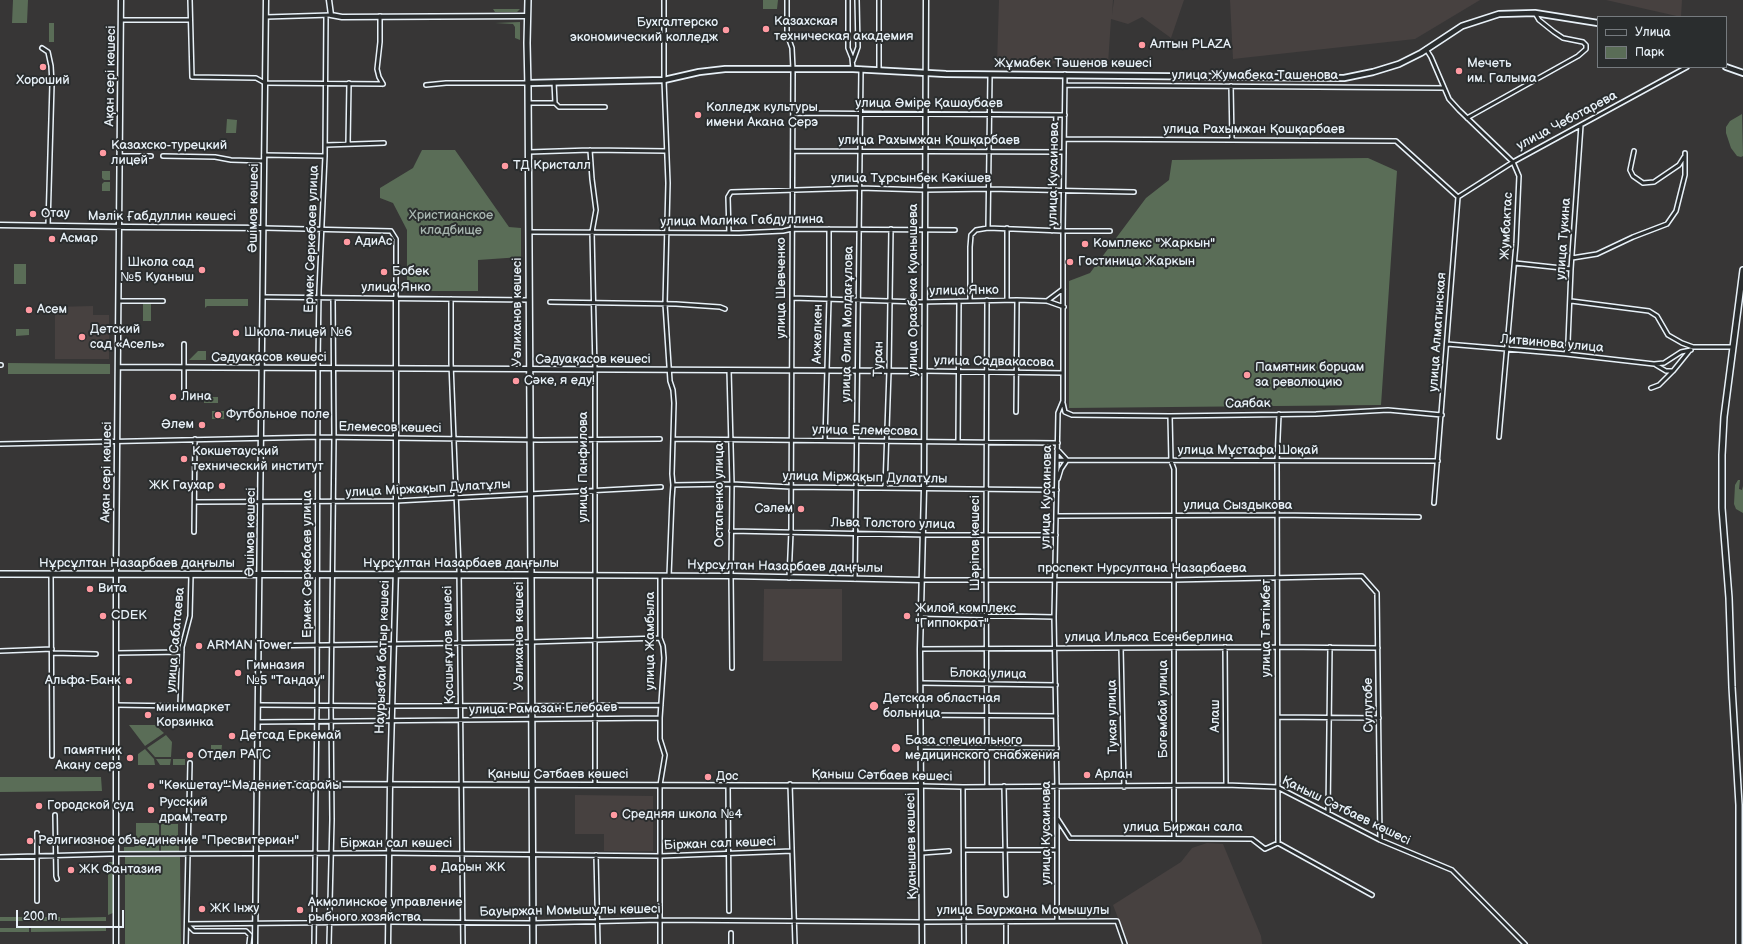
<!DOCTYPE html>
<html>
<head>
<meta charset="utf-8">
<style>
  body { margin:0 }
  #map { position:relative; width:1743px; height:944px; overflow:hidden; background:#373636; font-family:"Balsamiq Sans",sans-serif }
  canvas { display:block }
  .legend { position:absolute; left:1597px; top:16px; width:130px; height:52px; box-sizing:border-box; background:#2a2d2e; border:1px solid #767b7f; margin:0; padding:5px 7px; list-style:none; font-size:12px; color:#e8f1f8 }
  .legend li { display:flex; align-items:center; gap:8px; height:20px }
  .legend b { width:20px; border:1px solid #767b7f }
  .scale { position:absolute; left:16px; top:910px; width:108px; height:18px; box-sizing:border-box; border:2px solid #e8f1f8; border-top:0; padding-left:5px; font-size:12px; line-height:14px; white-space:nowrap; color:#e8f1f8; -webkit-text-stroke:3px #2a2d2e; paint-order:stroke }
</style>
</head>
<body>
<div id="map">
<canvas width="1743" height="944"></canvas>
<ul class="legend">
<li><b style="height:5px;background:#2a2d2e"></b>Улица</li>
<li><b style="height:11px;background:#5a6d57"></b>Парк</li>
</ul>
<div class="scale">200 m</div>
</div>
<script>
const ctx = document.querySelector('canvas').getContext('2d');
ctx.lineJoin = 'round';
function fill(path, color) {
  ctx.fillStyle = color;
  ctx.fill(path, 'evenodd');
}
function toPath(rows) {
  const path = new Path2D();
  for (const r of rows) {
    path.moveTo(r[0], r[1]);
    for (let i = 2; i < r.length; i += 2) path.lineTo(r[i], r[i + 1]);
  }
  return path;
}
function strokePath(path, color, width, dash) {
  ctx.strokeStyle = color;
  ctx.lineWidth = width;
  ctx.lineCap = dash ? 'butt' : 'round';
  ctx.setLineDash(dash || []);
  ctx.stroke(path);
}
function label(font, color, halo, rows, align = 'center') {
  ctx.font = font + ' "Balsamiq Sans",sans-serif';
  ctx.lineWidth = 4;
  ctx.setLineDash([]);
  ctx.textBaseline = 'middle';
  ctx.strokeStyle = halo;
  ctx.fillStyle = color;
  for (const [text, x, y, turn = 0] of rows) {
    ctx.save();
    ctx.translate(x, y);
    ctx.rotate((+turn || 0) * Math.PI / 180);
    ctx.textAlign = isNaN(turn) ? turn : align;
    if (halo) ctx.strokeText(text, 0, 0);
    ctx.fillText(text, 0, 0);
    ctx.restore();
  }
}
fill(toPath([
  [999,0,1113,0,1112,15,1114,0,1184,0,1171,38,1142,17,1128,24,1111,19,1108,64,1101,63,997,64],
  [1230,0,1480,0,1415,39,1233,59],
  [1606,0,1682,0,1681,17],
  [93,306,93,315,109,315,109,359,55,359,55,307],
  [764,589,842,589,842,661,763,661],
  [575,795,653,796,653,851,604,851,604,834,575,834],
  [1207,843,1223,844,1261,936,1262,944,1128,944,1113,905,1181,862,1192,848]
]), '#474140');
fill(toPath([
  [13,0,28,0,27,23,12,23],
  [763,0,778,0,777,9,763,9],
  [493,9,520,9,517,12,495,12],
  [520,22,520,40,515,38,515,27,513,24,495,23],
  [49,23,54,23,54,42,49,42],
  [1742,114,1743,156,1741,157,1737,156,1731,148,1726,133,1726,127,1730,121],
  [227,119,237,120,236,133,226,133],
  [422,150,455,150,509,227,521,228,521,257,478,260,478,291,407,291,407,230,393,203,380,198,380,188,413,168],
  [1368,158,1397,171,1381,405,1069,408,1069,281,1090,273,1146,198,1169,180,1172,160],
  [102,171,110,171,110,180,104,180,102,178],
  [104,182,110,182,110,191,102,191,102,184],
  [14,264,26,264,26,284,14,284],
  [205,299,248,299,248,306,207,306,205,308],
  [143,304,151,304,151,321,143,321],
  [16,329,29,329,29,335,16,336],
  [198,351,206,351,206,360,189,360],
  [8,363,110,364,110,374,8,374],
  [204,397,218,397,218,403,204,403],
  [212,411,224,411,224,419,212,419],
  [1738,480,1740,480,1739,489,1742,490,1743,486,1743,513,1736,509,1734,504,1735,485],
  [129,725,155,725,164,733,145,746],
  [166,735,172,742,171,757,155,757,147,748],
  [211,745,222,745,221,754,211,754],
  [145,749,154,759,155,765,138,765,138,754],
  [156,759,171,759,170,765,160,765],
  [173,759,185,759,185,765,173,765],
  [0,777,101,777,102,791,0,792],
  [136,823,159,823,159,840,136,840],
  [161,824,178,824,178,840,161,840],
  [136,843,159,843,159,853,124,853,124,847,134,847,136,845],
  [161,843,179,843,179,853,161,853],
  [125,857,180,857,181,944,125,944],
  [108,862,113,862,113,913,108,915],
  [0,917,34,917,34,921,0,921],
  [60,917,60,921,35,921,35,917],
  [106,917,106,921,61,921,61,918],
  [106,927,106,931,31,932,31,928,60,928,60,929,60,928],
  [0,928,29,928,29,932,0,932]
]), '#5a6d57');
const minor = toPath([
  [190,0,192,77,256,78,265,83,383,84],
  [664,0,664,80,668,183,665,304,670,381,673,390,674,403,672,474,673,485,672,499,669,576],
  [787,0,787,34,792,48,793,69,791,532,789,578],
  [848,0,848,48,852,58,853,69],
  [879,0,879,70],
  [380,16,380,42,377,69,379,77,383,84],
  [266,17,331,15],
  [121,20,190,20],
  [42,48,48,52,51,66,52,84,48,225],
  [1426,49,1431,57,1449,99,1459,110,1513,162,1519,176,1516,244,1499,437],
  [853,61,858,47,857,0],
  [554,82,555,103,559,107,605,107],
  [426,85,446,83,528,83],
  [1065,85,1444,88],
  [1231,86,1232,140],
  [528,103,555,103],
  [793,113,1065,115],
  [1467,118,1578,56,1586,49,1586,45,1583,42,1563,38,1554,32,1539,20,1535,13],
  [1065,139,1396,141,1458,197,1434,503],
  [348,144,349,83],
  [326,145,384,143],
  [590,150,592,179,596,210,592,232,595,370,595,785],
  [793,151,1064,152],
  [1634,151,1630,170,1633,176,1643,183,1654,182,1679,165,1684,157],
  [529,152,590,150,666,151],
  [264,155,325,156],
  [120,156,151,156],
  [163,156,215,157,231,160,264,161],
  [1458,197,1513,162,1687,67],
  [264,228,391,231,396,239,396,298],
  [988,228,990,75],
  [1052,231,1056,115],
  [529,232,739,233,783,231,792,229,955,230],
  [729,233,728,197,731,192,860,188,925,190,989,189,1134,192],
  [1572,258,1597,254,1633,237,1667,224,1676,211,1685,175,1685,153],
  [1515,263,1571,269],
  [263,297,529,300],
  [792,298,920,302,1017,300,1047,301,1064,307],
  [451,299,451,363,459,569,463,944],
  [970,300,970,247,971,235,976,230,988,228,1063,231,1110,231],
  [1007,300,1007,228],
  [119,301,163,301],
  [1047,301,1063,289],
  [1571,301,1649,311,1657,316,1668,335,1682,343,1693,347,1733,347],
  [550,302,676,304,720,307,725,309],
  [1447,344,1566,354,1654,364,1664,363,1681,352,1691,350],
  [1566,354,1568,342,1571,269,1581,125],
  [0,365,1,365],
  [1656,365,1666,371,1673,371,1690,350],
  [729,370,732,484,731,576,732,668],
  [924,371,1063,373],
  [1651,388,1659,385,1673,371],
  [184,390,184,344],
  [1063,403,1065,412,1072,415,1170,416,1316,414,1388,410,1442,415],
  [1016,412,1017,300],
  [1170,416,1171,461,1174,469,1174,838],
  [673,439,1058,443],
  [825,440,829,299,829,229],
  [958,442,959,301],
  [0,444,319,437,539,440,660,439],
  [1057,449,1067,460,1061,469,1058,479],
  [1057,460,1438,461],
  [673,485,732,484,791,487,1057,490],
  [885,488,889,371,891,229],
  [195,502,396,501,661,487],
  [1057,516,1277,515,1419,517],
  [731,531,928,535,1056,535],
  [194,532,195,439],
  [51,574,52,756],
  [855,579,861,69],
  [921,580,1173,580,1362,576,1377,593,1380,840],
  [921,614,1054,617],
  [259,646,531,642,660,638],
  [1225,647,1226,785],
  [1121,648,1124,787],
  [920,649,1278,647,1378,648],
  [0,651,52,649],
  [52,653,96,654],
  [117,653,182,652],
  [921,683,1056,685],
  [116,705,180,706,182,647,190,616,191,575],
  [259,705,392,706,661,705],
  [921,715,1056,716],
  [1278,717,1379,718],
  [258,722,660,718],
  [921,747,1057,748],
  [189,784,258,784],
  [790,784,795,944],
  [728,785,729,911],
  [921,786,963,787,1226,785,1277,787,1380,840,1452,870,1525,944],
  [1004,786,1006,895],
  [963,787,964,944],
  [987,787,986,535,987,300],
  [1328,813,1330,647],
  [55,815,56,876,57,879],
  [1057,818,1070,838,1252,839,1265,849,1278,843,1372,895],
  [37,833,37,901],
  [1278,843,1277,461,1279,414],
  [964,850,1057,850],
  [922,853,949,851],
  [596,855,598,944],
  [0,857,110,854,389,853,661,856,792,851],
  [1057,921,1057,786,1054,617,1058,413,1063,401,1063,231,1065,74],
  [1006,922,1006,944],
  [187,924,388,922,532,923,660,920,922,922,1117,921,1125,944],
  [187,924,194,931,246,931,250,935,249,944],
  [186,944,190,763],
  [314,944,317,706,318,362,319,291,325,156,326,16],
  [329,944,332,820,331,706,334,437,333,298],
  [660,944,660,785,665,755,660,739,660,718,664,658,663,646,660,638,660,576],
  [731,944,731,933]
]);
const tertiary = toPath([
  [329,0,331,15,342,17,527,16],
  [0,225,127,227,264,228],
  [118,367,924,371],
  [531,575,731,576,921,580],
  [258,784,921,786],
  [116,944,116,567,121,0],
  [255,944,266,0],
  [388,944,390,784,396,568,396,298],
  [922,944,920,649,924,489,926,0]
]);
const secondary = toPath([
  [1726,67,1743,73],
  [528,83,664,80,699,72,725,69,853,69,946,74,1344,78,1373,72,1399,64,1421,53,1462,26,1499,14,1535,13,1598,23]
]);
const primary = toPath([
  [531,575,533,944],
  [1739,944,1739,805,1732,687,1729,598,1722,508,1722,455,1724,417,1743,270]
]);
const trunk = toPath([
  [0,574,531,575,528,88,527,43,528,0]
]);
strokePath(minor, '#e8f1f8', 6);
strokePath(tertiary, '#e8f1f8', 7);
strokePath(secondary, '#e8f1f8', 8);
strokePath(primary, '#e8f1f8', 8);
strokePath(trunk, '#e8f1f8', 8);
strokePath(minor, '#2a2d2e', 3);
strokePath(tertiary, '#2a2d2e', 4);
strokePath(secondary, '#2a2d2e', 4.5);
strokePath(primary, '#2a2d2e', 5);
strokePath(trunk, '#2a2d2e', 5);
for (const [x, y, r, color] of [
  [766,29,4,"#ff9aa2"],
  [726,30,4,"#ff9aa2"],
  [1142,45,4,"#ff9aa2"],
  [43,67,4,"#ff9aa2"],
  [1459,71,4,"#ff9aa2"],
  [698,115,4,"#ff9aa2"],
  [103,153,4,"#ff9aa2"],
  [505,166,4,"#ff9aa2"],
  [33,214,4,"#ff9aa2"],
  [52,239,4,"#ff9aa2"],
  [347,242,4,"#ff9aa2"],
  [1085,244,4,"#ff9aa2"],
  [1070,262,4,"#ff9aa2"],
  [202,270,4,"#ff9aa2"],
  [384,272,4,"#ff9aa2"],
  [29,310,4,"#ff9aa2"],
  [236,333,4,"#ff9aa2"],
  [82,337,4,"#ff9aa2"],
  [1247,375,4,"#ff9aa2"],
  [516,381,4,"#ff9aa2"],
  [173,397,4,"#ff9aa2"],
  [218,415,4,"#ff9aa2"],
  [202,425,4,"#ff9aa2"],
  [184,459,4,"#ff9aa2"],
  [222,486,4,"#ff9aa2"],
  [801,509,4,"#ff9aa2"],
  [90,589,4,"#ff9aa2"],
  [103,616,4,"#ff9aa2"],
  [907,616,4,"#ff9aa2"],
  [199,646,4,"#ff9aa2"],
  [238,673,4,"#ff9aa2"],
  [129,681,4,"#ff9aa2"],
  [874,706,5,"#ff9aa2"],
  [148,715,4,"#ff9aa2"],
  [232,736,4,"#ff9aa2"],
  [896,748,5,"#ff9aa2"],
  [190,755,4,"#ff9aa2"],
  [130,758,4,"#ff9aa2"],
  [1087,775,4,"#ff9aa2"],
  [708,777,4,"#ff9aa2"],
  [151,786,4,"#ff9aa2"],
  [39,806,4,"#ff9aa2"],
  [151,810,4,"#ff9aa2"],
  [614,815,4,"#ff9aa2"],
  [30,841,4,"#ff9aa2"],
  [433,868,4,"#ff9aa2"],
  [71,870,4,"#ff9aa2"],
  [202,909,4,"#ff9aa2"],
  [300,910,4,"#ff9aa2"]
]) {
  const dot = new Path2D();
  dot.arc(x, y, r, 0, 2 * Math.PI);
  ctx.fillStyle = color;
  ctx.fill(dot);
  strokePath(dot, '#2a2d2e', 1.5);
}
label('13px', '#e8f1f8', '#2a2d2e', [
  ["Казахская",774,22],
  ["техническая академия",774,37],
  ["Бухгалтерско",718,23,"right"],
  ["экономический колледж",718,38,"right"],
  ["Алтын PLAZA",1150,45],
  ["Мечеть",1467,64],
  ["им. Галыма",1467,79],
  ["Хороший",43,81,"center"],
  ["Колледж культуры",706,108],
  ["имени Акана Серэ",706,123],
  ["Казахско-турецкий",111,146],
  ["лицей",111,161],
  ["ТД Кристалл",513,166],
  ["Отау",41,214],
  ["Асмар",60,239],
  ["АдиАс",355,242],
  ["Комплекс \"Жаркын\"",1093,244],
  ["Гостиница Жаркын",1078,262],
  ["Школа сад",194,263,"right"],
  ["№5 Куаныш",194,278,"right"],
  ["Бобек",392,272],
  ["Асем",37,310],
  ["Детский",90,330],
  ["сад «Асель»",90,345],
  ["Школа-лицей №6",244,333],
  ["Памятник борцам",1255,368],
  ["за революцию",1255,383],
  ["Сәке, я еду!",524,381],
  ["Лина",181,397],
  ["Футбольное поле",226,415],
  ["Әлем",194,425,"right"],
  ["Кокшетауский",192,452],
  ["технический институт",192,467],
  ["ЖК Гаухар",214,486,"right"],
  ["Сэлем",793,509,"right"],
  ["Вита",98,589],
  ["Жилой комплекс",915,609],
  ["\"Гиппократ\"",915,624],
  ["CDEK",111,616],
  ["ARMAN Tower",207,646],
  ["Гимназия",246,666],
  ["№5 \"Тандау\"",246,681],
  ["Альфа-Банк",121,681,"right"],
  ["Детская областная",883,699],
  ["больница",883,714],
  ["минимаркет",156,708],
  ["Корзинка",156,723],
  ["Детсад Еркемай",240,736],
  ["База специального",905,741],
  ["медицинского снабжения",905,756],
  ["памятник",122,751,"right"],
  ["Акану серэ",122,766,"right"],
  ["Отдел РАГС",198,755],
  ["Арлан",1095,775],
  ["Дос",716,777],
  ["\"Көкшетау\" Мәдениет сарайы",159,786],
  ["Русский",159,803],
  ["драм.театр",159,818],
  ["Городской суд",47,806],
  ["Средняя школа №4",622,815],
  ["Религиозное объединение \"Пресвитериан\"",38,841],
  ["Дарын ЖК",441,868],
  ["ЖК Фантазия",79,870],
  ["Акмолинское управление",308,903],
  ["рыбного хозяйства",308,918],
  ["ЖК Інжу",210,909]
], 'left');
label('13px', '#e8f1f8', '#2a2d2e', [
  ["Жұмабек Тәшенов көшесі",1073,64],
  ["Ақан сері көшесі",111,76,-89],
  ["улица Жумабека Ташенова",1255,76],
  ["улица Әміре Қашаубаев",929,104],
  ["улица Чеботарева",1567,121,-28],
  ["улица Рахымжан Қошқарбаев",1254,130],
  ["улица Рахымжан Қошқарбаев",929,141],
  ["улица Кусаинова",1054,174,-89],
  ["улица Тұрсынбек Кәкішев",911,179],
  ["Әшімов көшесі",254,208,-89],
  ["Мәлік Ғабдуллин көшесі",162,217],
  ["улица Малика Габдуллина",742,221,-1],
  ["Жумбактас",1507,226,-87],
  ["Ермек Серкебаев улица",312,239,-88],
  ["улица Тукина",1564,239,-86],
  ["улица Янко",396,288],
  ["улица Шевченко",782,288,-90],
  ["улица Оразбека Куанышева",914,290,-90],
  ["улица Янко",964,291,-1],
  ["Уәлиханов көшесі",518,312,-90],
  ["улица Әлия Молдағұлова",848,324,-89],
  ["улица Алматинская",1438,332,-86],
  ["Акжелкен",818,334,-89],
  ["Литвинова улица",1552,344,5],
  ["Сәдуақасов көшесі",269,358],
  ["Туран",879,359,-89],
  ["Сәдуақасов көшесі",593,360],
  ["улица Садвакасова",994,362,1],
  ["Саябак",1248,404,-1],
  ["Елемесов көшесі",390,428,1],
  ["улица Елемесова",865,431,1],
  ["улица Мұстафа Шоқай",1248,451],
  ["улица Панфилова",584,467,-90],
  ["Ақан сері көшесі",107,472,-89],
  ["улица Міржақып Дулатұлы",865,478,1],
  ["улица Міржақып Дулатұлы",428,489,-3],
  ["Остапенко улица",720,495,-90],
  ["улица Кусаинова",1047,497,-89],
  ["улица Сыздыкова",1238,506],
  ["Льва Толстого улица",893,524,1],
  ["Әшімов көшесі",251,532,-89],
  ["Шәріпов көшесі",976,543,-90],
  ["Нұрсұлтан Назарбаев даңғылы",137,564],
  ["Ермек Серкебаев улица",308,564,-90],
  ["Нұрсұлтан Назарбаев даңғылы",461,564],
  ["Нұрсұлтан Назарбаев даңғылы",785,567,1],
  ["проспект Нурсултана Назарбаева",1142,569],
  ["улица Тәттімбет",1267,628,-90],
  ["Уәлиханов көшесі",520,636,-90],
  ["улица Ильяса Есенберлина",1149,638],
  ["улица Сабатаева",176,640,-85],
  ["улица Жамбыла",651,641,-90],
  ["Қосшығұлов көшесі",449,645,-91],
  ["Наурызбай батыр көшесі",383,657,-88],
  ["Блока улица",988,674,1],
  ["Сулутобе",1369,705,-91],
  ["улица Рамазан Елебаев",543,709,-1],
  ["Богембай улица",1164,709,-90],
  ["Алаш",1216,716,-90],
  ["Тукая улица",1113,717,-91],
  ["Қаныш Сәтбаев көшесі",558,775],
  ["Қаныш Сәтбаев көшесі",882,776,1],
  ["Қаныш Сәтбаев көшесі",1346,811,26],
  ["улица Биржан сала",1183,828],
  ["улица Кусаинова",1047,833,-90],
  ["Біржан сал көшесі",396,844],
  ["Біржан сал көшесі",720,844,-2],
  ["Қуанышев көшесі",912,846,-91],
  ["Бауыржан Момышұлы көшесі",570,911,-1],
  ["улица Бауржана Момышулы",1023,911]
]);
label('13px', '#a8b6b0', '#2a2d2e', [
  ["Христианское",451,216],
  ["кладбище",451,231]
]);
</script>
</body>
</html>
